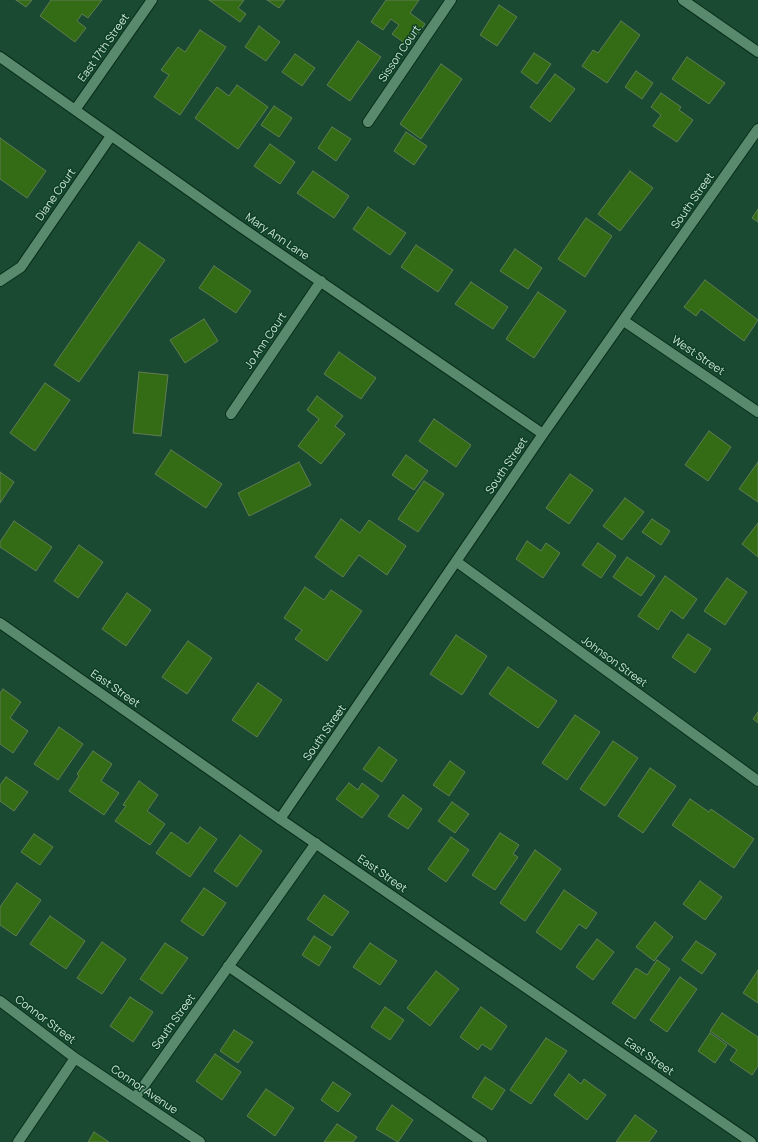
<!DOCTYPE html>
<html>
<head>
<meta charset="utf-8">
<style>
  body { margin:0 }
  canvas { display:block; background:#1a4a31 }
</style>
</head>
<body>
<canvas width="758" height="1142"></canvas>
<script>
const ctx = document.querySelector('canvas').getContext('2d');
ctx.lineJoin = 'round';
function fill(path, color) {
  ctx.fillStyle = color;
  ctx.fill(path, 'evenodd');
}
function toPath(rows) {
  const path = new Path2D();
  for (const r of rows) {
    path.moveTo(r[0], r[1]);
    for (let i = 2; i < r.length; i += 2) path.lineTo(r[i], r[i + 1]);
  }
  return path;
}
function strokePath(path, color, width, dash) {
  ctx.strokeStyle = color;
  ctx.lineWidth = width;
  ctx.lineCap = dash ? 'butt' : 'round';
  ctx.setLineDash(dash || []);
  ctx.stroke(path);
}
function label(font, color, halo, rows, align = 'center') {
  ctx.font = font + ' Manrope,sans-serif';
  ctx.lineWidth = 3;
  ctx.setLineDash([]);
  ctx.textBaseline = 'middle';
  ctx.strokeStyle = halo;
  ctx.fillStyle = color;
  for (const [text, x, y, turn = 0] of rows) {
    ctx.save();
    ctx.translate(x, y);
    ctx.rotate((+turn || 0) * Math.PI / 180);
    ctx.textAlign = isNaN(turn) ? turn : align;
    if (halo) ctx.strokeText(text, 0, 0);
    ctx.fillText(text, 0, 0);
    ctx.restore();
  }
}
const building = toPath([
  [16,0,32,0,26,7,16,0],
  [51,0,102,0,88,18,82,14,77,21,86,28,75,42,40,16,51,0],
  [209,0,244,0,238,8,246,14,240,22,209,0],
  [267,0,285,0,279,8,267,0],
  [386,0,419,0,410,13,425,24,409,46,392,34,399,25,391,19,383,30,371,22,386,0],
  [499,5,517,17,497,46,480,35,499,5],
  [621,21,640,35,607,83,582,66,593,50,598,53,621,21],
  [259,26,280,42,266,61,245,47,259,26],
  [200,30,226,47,180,115,154,97,169,75,161,70,178,47,185,52,200,30],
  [358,41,381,57,350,101,327,85,358,41],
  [534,53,551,64,537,84,521,72,534,53],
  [295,54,315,68,302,86,282,72,295,54],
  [687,57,725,83,709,104,672,79,687,57],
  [441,64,462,79,421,139,400,124,441,64],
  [636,71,653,83,642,99,625,87,636,71],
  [555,74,575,89,550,122,530,107,555,74],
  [237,85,268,107,238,149,195,118,217,87,229,96,237,85],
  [661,93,681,107,679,110,693,120,677,142,653,126,661,115,651,107,661,93],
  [274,106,292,118,279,137,261,125,274,106],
  [332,127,351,139,336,161,318,148,332,127],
  [406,132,427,146,414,165,394,151,406,132],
  [0,138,46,171,27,198,0,179,0,138],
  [270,144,295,162,280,184,254,166,270,144],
  [313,171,349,196,334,218,297,193,313,171],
  [630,171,653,188,620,231,598,214,630,171],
  [368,207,406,233,390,255,353,229,368,207],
  [758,209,758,222,752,218,758,209],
  [586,218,612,236,585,277,558,259,586,218],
  [139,242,165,260,79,382,54,365,139,242],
  [416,245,453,270,438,292,401,267,416,245],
  [515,249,542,268,528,289,500,271,515,249],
  [214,266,251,291,236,313,199,288,214,266],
  [705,280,758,320,744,341,701,309,696,316,684,307,705,280],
  [471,282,508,307,493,329,455,304,471,282],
  [538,292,566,311,534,358,506,339,538,292],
  [204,319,218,341,185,363,170,340,204,319],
  [339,352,376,378,361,399,324,374,339,352],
  [139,372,168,375,161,436,133,433,139,372],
  [45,383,70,400,35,451,10,433,45,383],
  [317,396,343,416,335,426,345,434,321,464,298,446,319,419,307,410,317,396],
  [434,419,471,445,456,467,419,441,434,419],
  [709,431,731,447,708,481,685,465,709,431],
  [171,450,222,484,206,508,155,474,171,450],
  [406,455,428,471,414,490,392,475,406,455],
  [299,462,311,485,249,516,238,493,299,462],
  [758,462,758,502,739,489,758,462],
  [0,472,14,482,0,503,0,472],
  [570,474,593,490,569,524,546,508,570,474],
  [424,481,444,494,418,532,398,519,424,481],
  [625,498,644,512,622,540,603,526,625,498],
  [341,519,360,533,369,520,406,546,387,575,359,555,343,577,315,557,341,519],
  [652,519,670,531,661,545,642,532,652,519],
  [14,521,52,547,36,571,0,547,0,542,14,521],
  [758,523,758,557,742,544,758,523],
  [527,541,541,551,546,543,560,553,543,578,516,559,527,541],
  [598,543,616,556,601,578,582,565,598,543],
  [79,545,103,562,78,598,54,581,79,545],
  [627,557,655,576,641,596,613,577,627,557],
  [665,576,697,599,683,619,671,610,658,630,638,616,665,576],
  [727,578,747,592,725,625,704,611,727,578],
  [305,587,324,600,331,590,362,611,327,661,295,639,302,630,284,618,305,587],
  [127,593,151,610,126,646,102,629,127,593],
  [688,634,711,649,695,673,672,657,688,634],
  [456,635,487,656,462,695,430,674,456,635],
  [188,641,212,658,187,694,162,677,188,641],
  [508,667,557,701,538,728,489,694,508,667],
  [258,683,282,700,257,737,232,720,258,683],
  [3,689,21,702,10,718,28,731,13,753,0,744,0,693,3,689],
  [758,712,758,723,753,719,758,712],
  [575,715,600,732,567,780,542,763,575,715],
  [59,727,83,744,58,780,34,764,59,727],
  [613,741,638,758,605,806,580,789,613,741],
  [379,747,397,760,382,782,363,769,379,747],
  [93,751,112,764,101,781,119,793,104,815,69,791,79,776,77,774,93,751],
  [450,761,465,772,449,796,433,785,450,761],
  [650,768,676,786,643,833,618,816,650,768],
  [6,777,28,792,14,811,0,801,0,785,6,777],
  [139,781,158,795,147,811,165,824,150,845,115,821,126,806,123,805,139,781],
  [349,783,358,790,362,783,379,796,362,818,336,799,349,783],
  [403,795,422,809,408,829,388,816,403,795],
  [690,799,709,812,711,809,754,839,734,868,672,825,690,799],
  [452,802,469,814,455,833,438,821,452,802],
  [200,827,217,839,190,877,156,853,171,832,188,844,200,827],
  [500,833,519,845,513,854,518,857,495,890,472,875,500,833],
  [34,834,53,847,40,865,21,852,34,834],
  [240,835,262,851,237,887,214,871,240,835],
  [451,837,469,850,446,882,428,869,451,837],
  [535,850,561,869,525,921,500,903,535,850],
  [700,881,722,897,705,920,683,904,700,881],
  [17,883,41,900,16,936,0,925,0,907,17,883],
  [204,888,226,903,203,936,181,921,204,888],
  [564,890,597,913,586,929,579,924,561,950,536,932,564,890],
  [324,895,349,912,332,936,307,919,324,895],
  [50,916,85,941,66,969,30,944,50,916],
  [655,922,673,937,654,961,636,947,655,922],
  [314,936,331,947,319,966,302,955,314,936],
  [597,939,614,952,593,980,576,967,597,939],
  [696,941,716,954,702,974,682,960,696,941],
  [102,942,126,959,102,994,77,978,102,942],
  [165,943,188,958,162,994,140,979,165,943],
  [370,943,397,961,380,985,353,967,370,943],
  [657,960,670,969,635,1019,612,1003,636,968,647,975,657,960],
  [758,970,758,1003,743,993,758,970],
  [436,971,459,989,430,1026,407,1008,436,971],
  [680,977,697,989,667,1032,650,1020,680,977],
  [130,997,153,1012,133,1042,110,1026,130,997],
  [385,1007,404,1020,390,1040,371,1027,385,1007],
  [481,1007,507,1026,491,1050,482,1044,478,1050,460,1037,481,1007],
  [722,1013,758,1037,758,1066,752,1075,730,1060,737,1050,710,1031,722,1013],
  [234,1030,253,1042,238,1063,220,1051,234,1030],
  [710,1033,727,1045,715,1063,698,1051,710,1033],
  [546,1038,567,1051,531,1104,510,1090,546,1038],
  [215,1054,241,1072,222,1100,196,1081,215,1054],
  [569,1074,581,1084,584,1079,606,1095,587,1120,554,1095,569,1074],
  [485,1077,505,1090,492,1110,472,1097,485,1077],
  [333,1082,351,1094,338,1112,321,1100,333,1082],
  [266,1089,294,1108,275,1136,247,1116,266,1089],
  [392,1105,413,1120,398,1142,376,1129,392,1105],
  [635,1115,657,1131,649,1142,616,1142,635,1115],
  [337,1124,357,1137,353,1142,324,1142,337,1124],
  [94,1132,109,1142,88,1142,94,1132]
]);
fill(building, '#346b15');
strokePath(building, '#5f7c54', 1);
const minor = toPath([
  [683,0,758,52],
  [0,57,235,223,543,434],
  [75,110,152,0],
  [368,122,451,0],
  [0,281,21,267,111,136],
  [624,321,758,412],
  [231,414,321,281],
  [457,562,758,781],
  [0,623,280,819,751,1142],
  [280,819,543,434,758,129],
  [228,966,482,1142],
  [0,1001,75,1058,200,1142],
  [135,1098,316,843],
  [18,1142,75,1058]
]);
strokePath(minor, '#082e1b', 12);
strokePath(minor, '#598a6d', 10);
label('11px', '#cde6d6', '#0d3f26', [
  ["East 17th Street",104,48,-55],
  ["Sisson Court",400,54,-56],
  ["Diane Court",56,195,-55],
  ["South Street",693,201,-55],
  ["Mary Ann Lane",277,237,34],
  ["Jo Ann Court",266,341,-56],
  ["West Street",698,356,34],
  ["South Street",507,466,-56],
  ["Johnson Street",614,662,36],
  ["East Street",115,689,35],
  ["South Street",325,733,-55],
  ["East Street",382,874,35],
  ["Connor Street",45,1020,37],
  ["South Street",174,1022,-54],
  ["East Street",649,1057,35],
  ["Connor Avenue",144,1090,34]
]);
</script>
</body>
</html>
